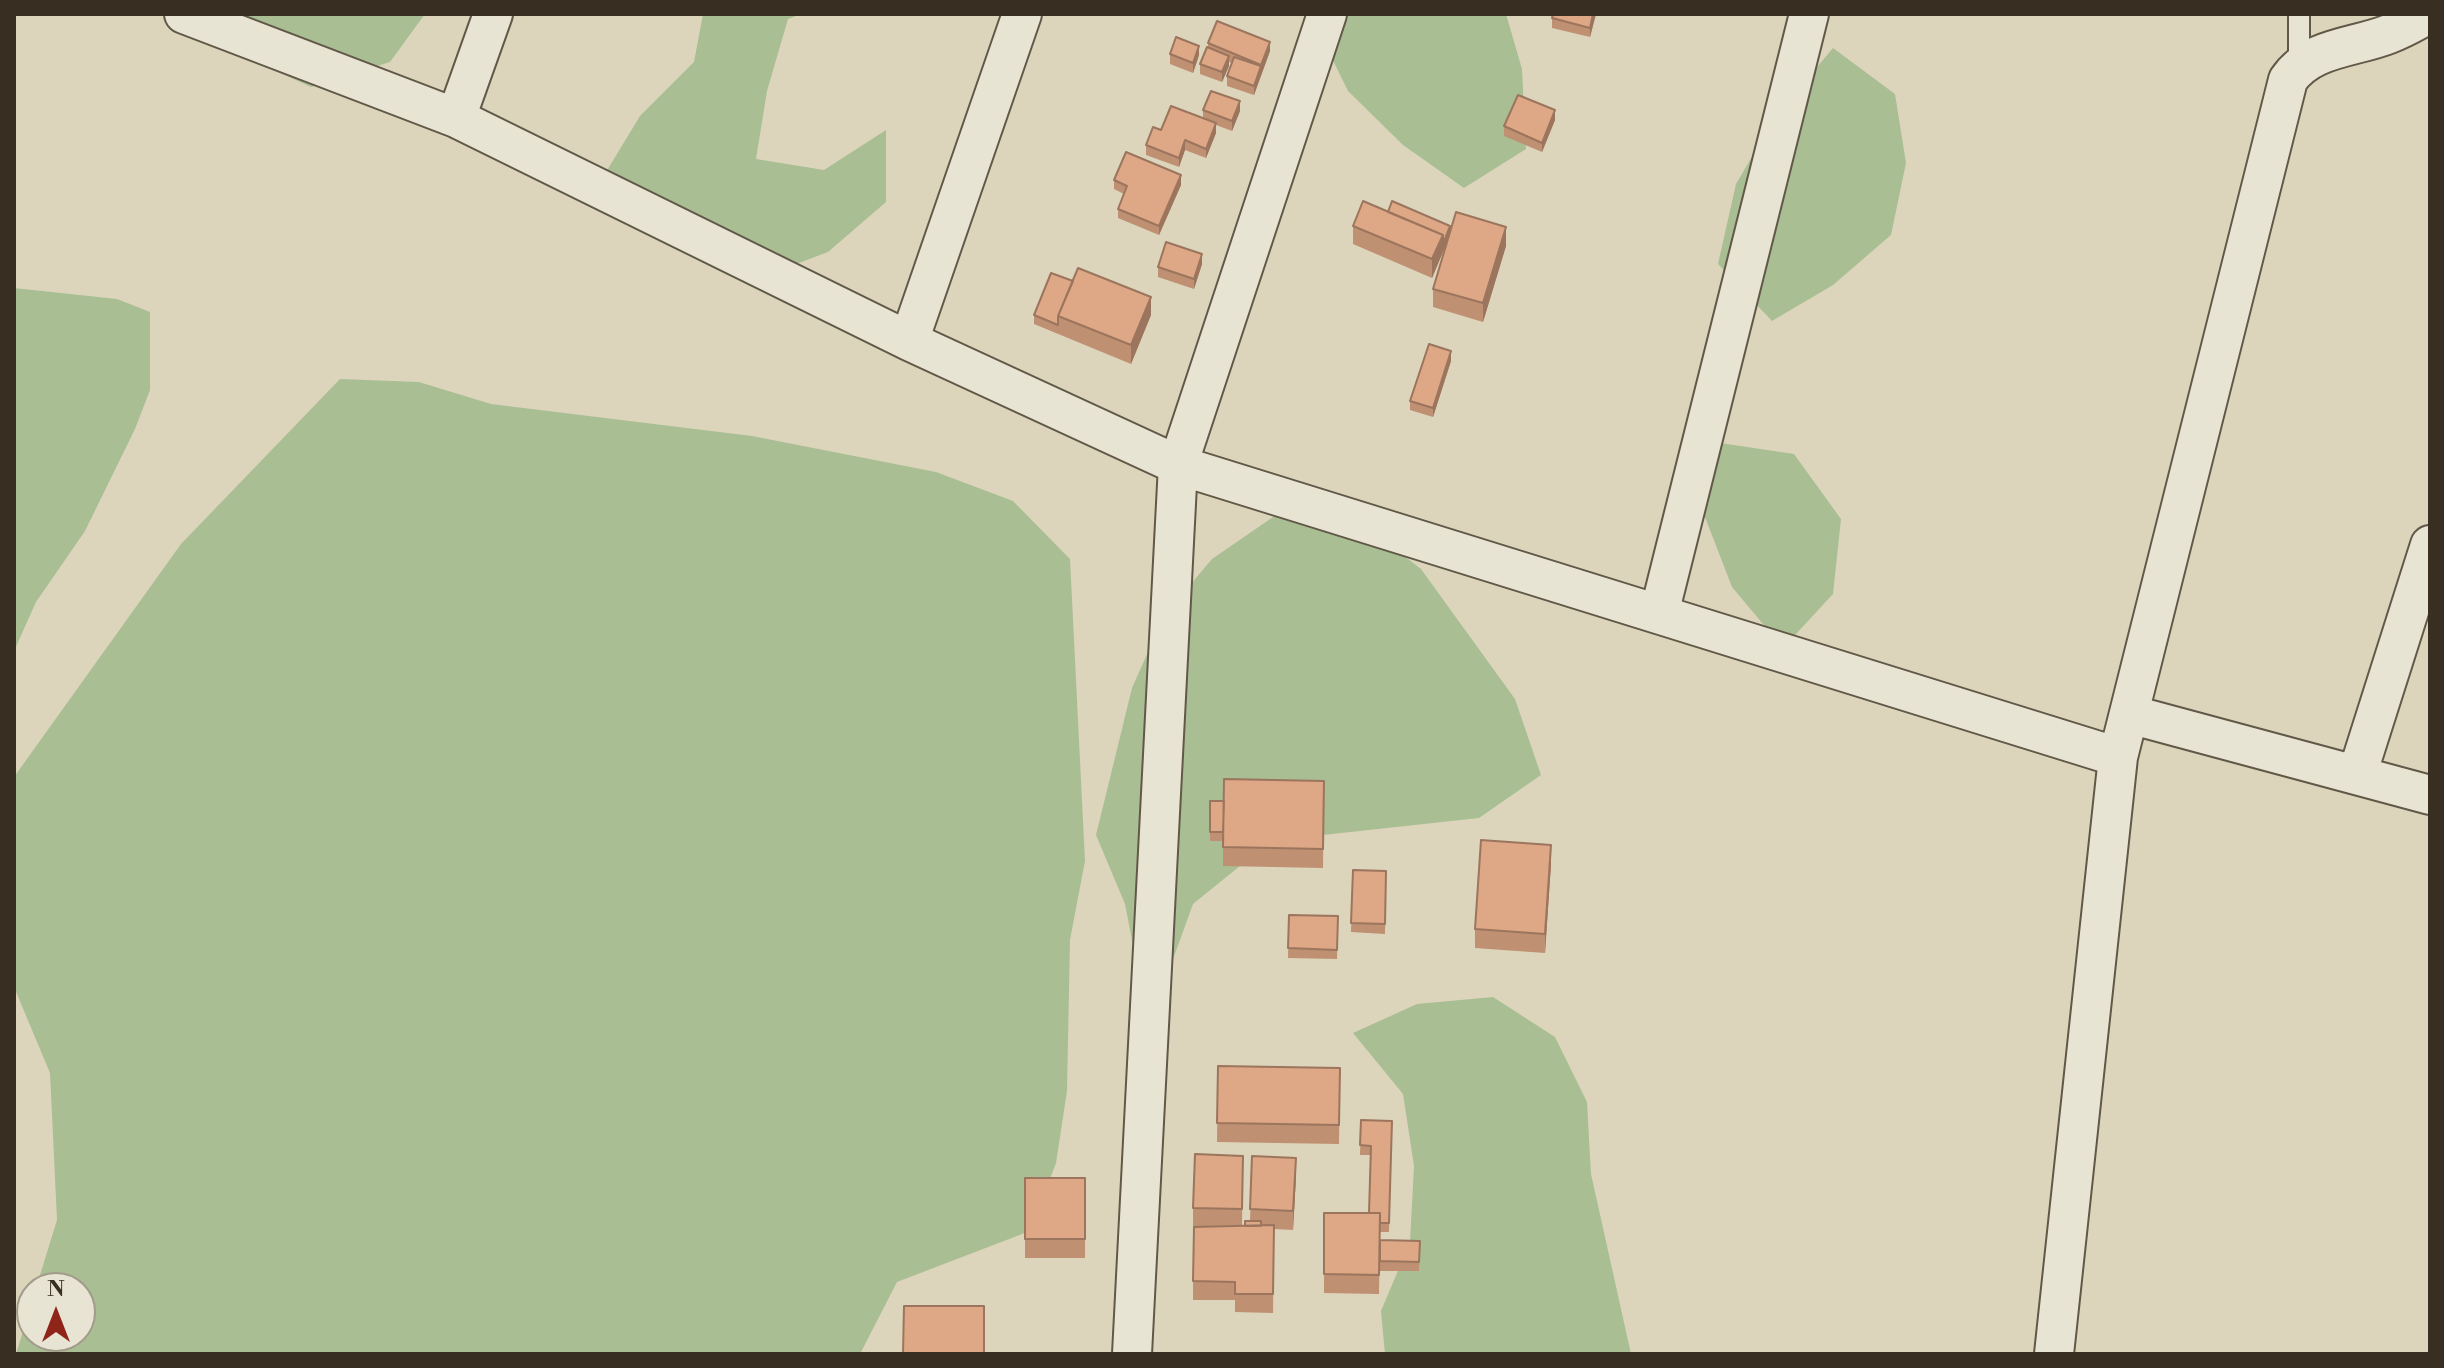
<!DOCTYPE html>
<html>
<head>
<meta charset="utf-8">
<style>
  body { margin:0 }
  #map { position:relative; width:2444px; height:1368px; overflow:hidden; background:#dcd5bb; font-family:"Libre Bodoni",serif }
  canvas { display:block }
  .frame { position:absolute; inset:0; border:16px solid #382e21; pointer-events:none }
  .north { position:absolute; left:16px; top:1272px; width:80px; height:80px; box-sizing:border-box; background:#e8e4d3; border:2px solid #a29b8c; border-radius:50%; rotate:0deg; font-size:22px; font-weight:700; line-height:32px; text-align:center; color:#382e21 }
  .north::after { content:''; display:block; margin:auto; width:28px; height:36px; background:#8f2418; clip-path:polygon(50% 0,100% 100%,50% 72%,0 100%) }
</style>
</head>
<body>
<div id="map">
<canvas width="2444" height="1368"></canvas>
<div class="frame"></div>
<div class="north">N</div>
</div>
<script>
const ctx = document.querySelector('canvas').getContext('2d');
ctx.lineJoin = 'round';
function paint(path, color) {
  ctx.fillStyle = color;
  ctx.fill(path, 'evenodd');
}
function strokePath(path, color, width, dash) {
  ctx.strokeStyle = color;
  ctx.lineWidth = width;
  ctx.lineCap = dash ? 'butt' : 'round';
  ctx.setLineDash(dash || []);
  ctx.stroke(path);
}
const green = new Path2D(`
  M182,14H425L390,62L311,87L239,54Z
  M703,14H801L788,19L767,91L756,159L824,170L886,130V202L828,252L759,278L603,177L640,116L694,62Z
  M1338,14H1506L1522,69L1526,149L1464,188L1403,145L1348,91L1316,26Z
  M1833,48L1895,94L1906,163L1891,235L1833,285L1772,321L1718,264L1736,184L1776,116Z
  M14,288L117,299L150,312V390L135,429L85,531L36,602L14,651Z
  M340,379L419,382L491,404L752,436L936,472L1013,501L1070,559L1085,861L1070,940L1067,1091L1056,1163L1030,1231L897,1282L860,1354H16L32,1302V1336H80V1288H36L57,1220L50,1073L14,987V777L181,544Z
  M1700,440L1794,454L1841,519L1833,594L1783,648L1732,587L1703,512Z
  M1276,515L1360,522L1421,569L1515,699L1541,775L1479,818L1323,835L1251,857L1193,904L1168,973L1139,976L1125,904L1096,835L1132,688L1164,616L1212,559Z
  M1493,997L1555,1037L1587,1102L1591,1174L1631,1354H1385L1381,1311L1410,1242L1414,1166L1403,1094L1353,1033L1417,1004Z`);
const lane = new Path2D(`
  M2299,65V14`);
const street = new Path2D(`
  M184,14L456,118L909,341L1178,465L2118,757
  M456,118L493,14
  M909,341L1022,14
  M1659,614L1809,14
  M2129,714L2430,795
  M2357,775L2430,545
  M1132,1354L1178,465L1327,14
  M2054,1354L2118,757L2288,80C2310,47 2354,48 2389,34C2403,29 2416,21 2429,14`);
const wall = new Path2D(`
  M1596,14L1590,37L1552,28V18Z
  M1208,43L1270,51L1254,95L1227,86V76L1232,63L1229,62V66L1222,82L1200,74V64L1208,48Z
  M1170,54L1199,55L1193,73L1170,64Z
  M1203,110L1240,111L1232,131L1216,125V133L1206,158L1185,150L1179,167L1146,155V145L1161,130L1203,118Z
  M1555,120L1542,152L1504,136V126Z
  M1114,180L1181,185L1159,235L1118,218V209L1124,194L1114,189Z
  M1388,212L1450,232L1506,246L1483,322L1433,307V289L1447,243L1432,278L1353,244V226Z
  M1202,264L1194,289L1158,277V267Z
  M1073,281L1151,315L1131,364L1034,324V315Z
  M1451,361L1433,417L1410,410V401Z
  M1324,781L1323,868L1223,866V841H1210V832L1224,801Z
  M1551,864L1545,953L1475,948V929Z
  M1353,870L1386,871L1385,934L1351,932Z
  M1289,915L1338,916L1337,959L1288,958Z
  M1218,1066L1340,1068L1339,1144L1217,1142Z
  M1361,1120L1392,1121L1389,1232H1380L1379,1294L1324,1293V1213H1369L1371,1155H1360Z
  M1243,1156L1242,1226H1245L1250,1221L1252,1156L1296,1176L1293,1230L1274,1229L1273,1313L1235,1312V1300H1193V1208Z
  M1025,1178H1085V1258H1025Z
  M1380,1240L1420,1241L1419,1271H1380Z`);
const shadedWall = new Path2D(`
  M1593,14H1596L1590,37V28Z
  M1270,42V51L1254,95V86Z
  M1199,46V55L1193,73V63Z
  M1229,56V66L1222,82V72Z
  M1240,101V111L1232,131V121Z
  M1555,110V120L1542,152V143Z
  M1216,123V133L1206,158V149Z
  M1185,140V150L1179,167V158Z
  M1181,175V185L1159,235V226Z
  M1450,226V235L1432,278V259L1443,235Z
  M1506,227V246L1483,322V303Z
  M1202,254V264L1194,289V279Z
  M1151,297V315L1131,364V345Z
  M1451,351V361L1433,417V408Z
  M1551,845V864L1545,953V934Z
  M1296,1158V1176L1293,1230V1211Z`);
const building = new Path2D(`
  M1553,14H1593L1590,28L1552,18Z
  M1217,21L1270,42L1261,65L1208,43Z
  M1176,37L1199,46L1193,63L1170,54Z
  M1207,47L1229,56L1222,72L1200,64Z
  M1234,57L1261,66L1254,86L1227,76Z
  M1211,91L1240,101L1232,121L1203,110Z
  M1518,95L1555,110L1542,143L1504,126Z
  M1171,106L1216,123L1206,149L1185,140L1179,158L1146,145L1153,127L1161,130Z
  M1126,152L1181,175L1159,226L1118,209L1127,186L1114,180Z
  M1363,201L1443,235L1432,259L1353,226Z
  M1392,201L1450,226L1443,244V235L1388,212Z
  M1456,212L1506,227L1483,303L1433,289Z
  M1166,242L1202,254L1194,279L1158,267Z
  M1078,268L1151,297L1131,345L1058,316Z
  M1051,273L1073,281L1058,316V325L1034,315Z
  M1429,344L1451,351L1433,408L1410,401Z
  M1224,779L1324,781L1323,849L1223,847Z
  M1210,801H1224L1223,832H1210Z
  M1481,840L1551,845L1545,934L1475,929Z
  M1353,870L1386,871L1385,924L1351,923Z
  M1289,915L1338,916L1337,950L1288,948Z
  M1218,1066L1340,1068L1339,1125L1217,1123Z
  M1361,1120L1392,1121L1389,1223H1380V1213H1369L1371,1146L1360,1145Z
  M1195,1154L1243,1156L1242,1209L1193,1208Z
  M1252,1156L1296,1158L1293,1211L1250,1209Z
  M1025,1178H1085V1239H1025Z
  M1324,1213H1380L1379,1275L1324,1274Z
  M1245,1221H1261V1226H1245Z
  M1274,1225L1273,1294H1235V1282L1193,1281L1194,1227Z
  M1380,1240L1420,1241L1419,1262L1380,1261Z
  M904,1306H984V1354H903Z`);
paint(green, '#aabe94');
strokePath(lane, '#615848', 24);
strokePath(street, '#615848', 42);
strokePath(lane, '#e8e4d3', 20);
strokePath(street, '#e8e4d3', 38);
paint(wall, '#bf9072');
paint(shadedWall, '#9b755d');
paint(building, '#dea785');
strokePath(building, '#9b755d', 2);
</script>
</body>
</html>
